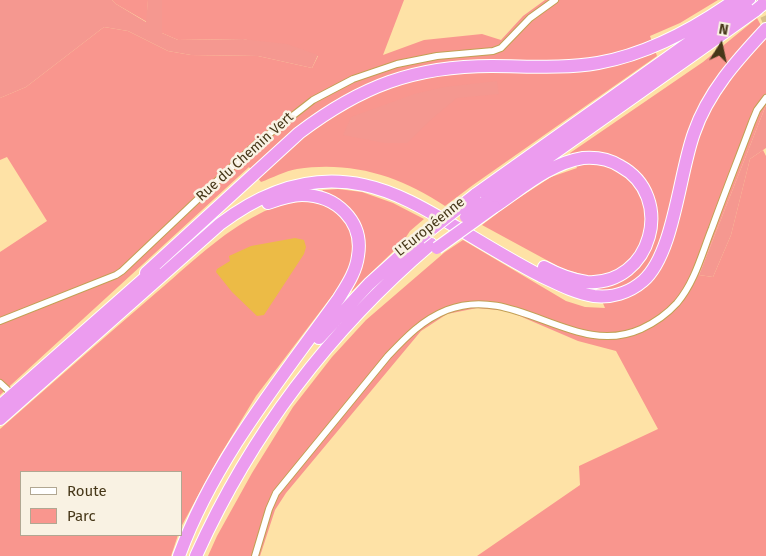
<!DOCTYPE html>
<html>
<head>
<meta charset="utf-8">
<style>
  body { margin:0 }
  #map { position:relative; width:766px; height:556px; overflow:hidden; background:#fee2a6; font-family:"Fira Sans",sans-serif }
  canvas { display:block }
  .legend { position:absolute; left:20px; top:471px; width:162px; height:65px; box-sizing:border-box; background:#f9f2e3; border:1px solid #b1a792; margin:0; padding:6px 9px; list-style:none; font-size:15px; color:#463718 }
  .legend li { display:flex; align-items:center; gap:10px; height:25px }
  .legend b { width:25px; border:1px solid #b1a792 }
  .north { position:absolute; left:696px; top:20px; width:50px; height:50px; -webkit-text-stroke:4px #f9f2e3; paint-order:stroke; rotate:10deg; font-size:14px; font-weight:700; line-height:20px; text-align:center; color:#463718 }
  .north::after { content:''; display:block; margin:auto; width:18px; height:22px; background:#463718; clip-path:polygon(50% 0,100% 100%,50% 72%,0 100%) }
</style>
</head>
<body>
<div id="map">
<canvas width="766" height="556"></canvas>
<ul class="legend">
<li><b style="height:6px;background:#fff"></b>Route</li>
<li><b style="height:14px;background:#f9968e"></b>Parc</li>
</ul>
<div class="north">N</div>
</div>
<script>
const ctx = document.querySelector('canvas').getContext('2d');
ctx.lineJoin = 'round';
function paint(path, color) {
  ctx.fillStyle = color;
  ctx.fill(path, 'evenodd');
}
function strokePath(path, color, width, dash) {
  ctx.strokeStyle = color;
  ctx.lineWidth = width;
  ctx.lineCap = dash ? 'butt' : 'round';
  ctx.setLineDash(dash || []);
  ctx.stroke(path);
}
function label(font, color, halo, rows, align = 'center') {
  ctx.font = font + ' "Fira Sans",sans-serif';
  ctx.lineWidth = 5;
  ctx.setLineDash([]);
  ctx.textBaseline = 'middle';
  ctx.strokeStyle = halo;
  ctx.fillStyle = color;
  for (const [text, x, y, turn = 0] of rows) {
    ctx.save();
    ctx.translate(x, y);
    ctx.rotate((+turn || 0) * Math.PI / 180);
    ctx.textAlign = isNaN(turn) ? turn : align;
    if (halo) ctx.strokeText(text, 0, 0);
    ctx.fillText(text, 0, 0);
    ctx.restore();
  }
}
const green = new Path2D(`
  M112,0H148L147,22L116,4Z
  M162,0H404L383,55L424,40L482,34L501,40L523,16L545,0H718L680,23L650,36L657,56L473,185L445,206C400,176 352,161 297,169C285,171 272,178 261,182L249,167L0,395V252L47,221L7,157L0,160V98L26,87L104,27L128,31L168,51L191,55L258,56L312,68L318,56L243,39L178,40L162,33Z
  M757,18L766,35V105L699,275L713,277L731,235L750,159L763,150L766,156V556H477L580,485L579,466L658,429L616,351L578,341L508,311L477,308L447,314L421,331L286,493L275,510L260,556H208L217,536L252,473L293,407L332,357L366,320L445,252L463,240L566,301L585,307L605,308L597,289L581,274L563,269L482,225L508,205L551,177L577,168L570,153L703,62Z
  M338,189L362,192L393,203L424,219L410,231L402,243L352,291L341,284L256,396L219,457L181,527V472H21V535H178L171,556H0V429C52,383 104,338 157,292C189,265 221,233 259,214C275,206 295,200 313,202L323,190Z`);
const forest = new Path2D(`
  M0,0H112L116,4L146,22L148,0H162V33L178,40L243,39L287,44L318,55L312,68L258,56L191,55L168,51L128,31L104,27L26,87L0,98Z
  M497,81L499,94L457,98L433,118L407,143H384L343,135L351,117L414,94L444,87Z
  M766,105V148L750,159L731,235L713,277L699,275Z`);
const water = new Path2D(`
  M295,238L304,240L306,247L304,254L264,315L257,316L232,292L216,272L217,269L230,261L229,256L251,246Z`);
const streetTunnel = new Path2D(`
  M756,0L766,23`);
const street = new Path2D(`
  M0,321L116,275L122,271L255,145L313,100L353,79L397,64L437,56L493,51L501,48L530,18L555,0
  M0,383L13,395
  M255,556L269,509L276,493L388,356C406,337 422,320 447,310C516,283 574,359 641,329C654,323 667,314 677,303C695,282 702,253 712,228C725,192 739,157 752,122L757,110L766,98`);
const highway = new Path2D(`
  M475,195L749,0
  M485,202L756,10
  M494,207C521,189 550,163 583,158C596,157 609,159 620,166C676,196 652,286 587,282C571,280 557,274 544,267
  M146,273L299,133C361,86 414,66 492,66C528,66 563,69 598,63C648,54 694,29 735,0
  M319,338L369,284L420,238
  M0,406L154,270
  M0,419L220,224C262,192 310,173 364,185C397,192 427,210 456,227C484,244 512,261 541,276C558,284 575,293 594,296C611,298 629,293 643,281C674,254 679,174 694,133C708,92 737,60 766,29
  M179,556C214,460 280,380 339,298C347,285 356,272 358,256C364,221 336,195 302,195C290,195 279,199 268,203
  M196,556C250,436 330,330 431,244`);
const highwayBridge = new Path2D(`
  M756,10L762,5
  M466,217L485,202
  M420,238L475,195
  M437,248L494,207`);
const streetNames = [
  ["Rue du Chemin Vert",245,157,-42],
  ["L'Européenne",430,227,-39]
];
paint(green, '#f9968e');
paint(forest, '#f59890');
paint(water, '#ecbb46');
strokePath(streetTunnel, '#d9c08a', 6, [6, 3]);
strokePath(street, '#c2a054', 8);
strokePath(highway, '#fff', 14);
strokePath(street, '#fff', 6);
strokePath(highway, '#ec9cef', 12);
strokePath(highwayBridge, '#fff', 14, []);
strokePath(highwayBridge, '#ec9cef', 12);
label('14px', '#463718', '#f9f2e3', streetNames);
</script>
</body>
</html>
